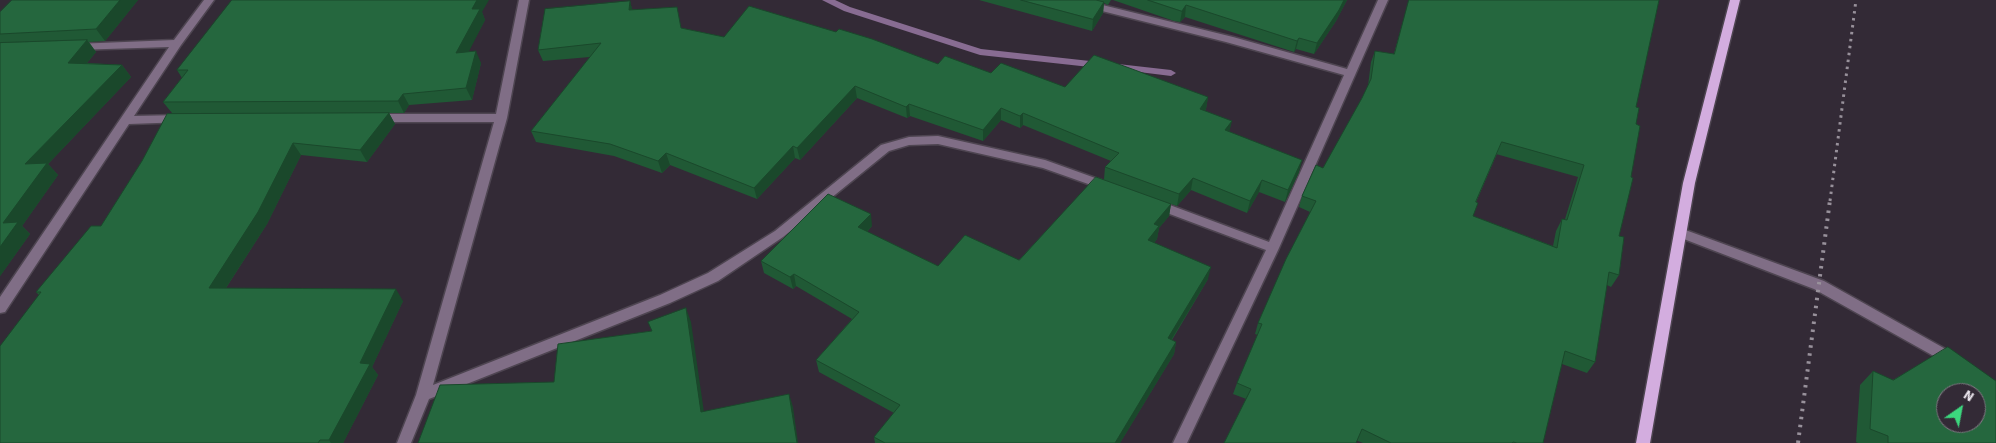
<!DOCTYPE html>
<html>
<head>
<meta charset="utf-8">
<style>
  body { margin:0 }
  #map { position:relative; width:1996px; height:443px; overflow:hidden; background:#332a36; font-family:"Source Sans 3",sans-serif }
  canvas { display:block }
  .north { position:absolute; left:1936px; top:383px; width:50px; height:50px; box-sizing:border-box; background:#332a36; border:1px solid #7f7882; border-radius:50%; rotate:33deg; font-size:14px; font-weight:700; line-height:20px; text-align:center; color:#f2ecf4 }
  .north::after { content:''; display:block; margin:auto; width:18px; height:22px; background:#3cd77e; clip-path:polygon(50% 0,100% 100%,50% 72%,0 100%) }
</style>
</head>
<body>
<div id="map">
<canvas width="1996" height="443"></canvas>
<div class="north">N</div>
</div>
<script>
const ctx = document.querySelector('canvas').getContext('2d');
ctx.lineJoin = 'round';
function paint(path, color) {
  ctx.fillStyle = color;
  ctx.fill(path, 'evenodd');
}
function strokePath(path, color, width, dash) {
  ctx.strokeStyle = color;
  ctx.lineWidth = width;
  ctx.lineCap = dash ? 'butt' : 'round';
  ctx.setLineDash(dash || []);
  ctx.stroke(path);
}
const stream = new Path2D(`
  M822,0H835L850,7L981,49L1099,62L1104,65L1099,68L980,55L844,11Z
  M1118,64L1171,70L1176,73L1171,76L1115,69L1113,67Z`);
const minor = new Path2D(`
  M204,0H214L181,45L134,116L181,115L185,116L187,119L185,122L129,124L5,312L0,313V297L169,47L75,50L70,47L75,44L174,40Z
  M519,0H529L507,118L433,385L660,295L708,273L775,231L881,145L909,137L938,136L1045,160L1112,184L1114,187L1108,191L1043,168L938,144L909,145L889,151L783,237L718,281L670,303L429,399L411,443H397L416,395L494,122H376L370,118L376,114H496Z
  M1065,0H1082L1233,37L1347,69L1378,0H1388L1279,248L1187,443H1173L1266,250L1151,207L1149,204L1151,201H1159L1269,242L1344,75L1226,42L1066,2Z
  M1680,228L1824,281L1958,356L1960,360L1958,364L1953,366L1948,364L1814,289L1676,236L1674,233L1676,230Z`);
const major = new Path2D(`
  M1730,0H1740L1695,183L1650,443H1636L1683,183Z`);
const railFar1 = new Path2D(`
  M1830,201L1856,0`);
const rail = new Path2D(`
  M1798,443L1830,200`);
const wall = new Path2D(`
  M138,0L105,41L89,42L96,52L87,63L122,65L131,77L48,164L58,175L22,226L30,234L0,276V12Z
  M979,0H1111L1108,5L1104,3L1103,13L1092,31Z
  M1113,0H1347L1336,21L1314,54L1296,49L1294,52L1185,17L1180,22L1174,21Z
  M1409,0H1659L1636,107V124L1619,236V275L1611,287L1607,285L1595,362L1587,373L1562,364L1543,443H1363L1233,394L1237,383L1258,335L1255,334L1258,323L1310,212L1299,207L1302,196L1323,168L1362,98L1368,86L1371,62L1375,51L1394,54ZM1496,154L1578,177L1565,219H1562L1556,231L1553,246L1473,216L1476,202Z
  M630,1L632,10L682,28L724,37L938,64L991,73L1065,87L1208,97L1206,109L1205,111L1229,132L1299,172L1285,202L1259,192L1247,213L1191,190L1177,206L1171,204L1169,216L1159,228L1157,239L1154,243L1208,279L1172,340L1176,342L1174,354L1120,443H875L874,437L894,413L819,372L816,360L852,319L796,286L793,289L764,273L761,261L872,226L867,232L938,266L1019,260L1104,179L1105,167L1111,161L1023,125L1020,128L1001,120L983,141L910,116L907,118L857,98L800,160L795,158L757,199L670,165L662,173L614,156L536,142L531,131L590,57L543,61L538,50Z
  M482,12L485,20L468,52L481,63L472,100L409,105L404,113H389L395,124L367,162L301,155L267,224L226,288L403,301L372,367L378,375L343,443H0L39,295L36,292L101,226L172,113L163,102L182,78L177,70Z
  M1873,371L1893,380L1996,443H1858L1856,442L1860,385Z`);
const shadedWall = new Path2D(`
  M120,0H138L105,41L96,29Z
  M477,0H489L482,12L485,20L462,65L456,53L472,9Z
  M1344,0H1347L1336,21L1314,54L1317,43Z
  M630,1L633,12L629,10Z
  M1104,2L1103,13L1092,31L1093,19Z
  M1186,5L1185,17L1180,22L1182,11Z
  M1299,38L1296,49L1294,52L1297,41Z
  M87,40L96,52L77,75L68,63Z
  M476,51L481,63L472,100L466,88Z
  M122,65L131,77L48,164L58,175L22,226L30,234L0,276V247L3,223L25,164Z
  M855,86L857,98L800,160L797,148Z
  M403,94L409,105L404,113L398,101Z
  M1208,97L1206,109L1198,121L1200,109Z
  M909,104L910,116L907,118L906,107Z
  M1001,108V120L983,141V130Z
  M389,113L395,124L367,162L360,150Z
  M1023,113V125L1020,128V116Z
  M1232,121L1229,133L1225,130Z
  M293,143L301,155L267,224L218,300L209,288Z
  M793,146L795,158L757,199L754,188Z
  M666,153L670,165L662,173L658,161Z
  M1302,160L1299,172L1285,202L1288,190Z
  M1193,178L1191,190L1177,206L1179,194Z
  M1262,180L1259,192L1247,213L1250,201Z
  M1171,204L1169,216L1159,228L1157,239L1146,253L1148,240L1154,224Z
  M871,214L872,226L859,240L858,227Z
  M1211,267L1208,279L1165,350L1168,338Z
  M794,274L796,286L793,289L790,277Z
  M396,289L403,301L372,367L378,375L343,443H331L329,440L360,363Z
  M686,308L691,322L706,426L701,412Z
  M1176,342L1174,354L1120,443H1115Z
  M789,394L793,407L798,443H797Z`);
const building = new Path2D(`
  M12,0H120L96,29L0,34V12Z
  M232,0H477L472,9H480L456,53L476,51L466,88L403,94L398,101L163,102L188,70H177Z
  M1021,0H1096L1104,2L1093,19Z
  M1148,0H1344L1339,10L1317,43L1299,38L1297,41L1186,5L1182,11Z
  M1409,0H1659L1636,107L1639,108L1636,124L1640,126L1631,177L1633,178L1619,236L1624,237L1619,275L1609,272L1595,362L1565,351L1543,443H1517L1513,442L1512,443H1391L1362,429L1356,443H1224L1251,389L1237,383L1262,324L1258,323L1286,259L1316,201L1302,196L1316,165L1323,168L1362,98L1371,79L1375,51L1394,54ZM1502,142L1584,165L1567,220L1562,219L1557,248L1473,216L1478,203L1476,202Z
  M630,1L629,10L677,7L681,28L724,37L749,6L836,32L839,29L872,39L938,64L945,56L991,73L1001,63L1065,87L1094,55L1208,97L1200,109L1232,121L1225,130L1302,160L1288,190L1262,180L1250,201L1193,178L1179,194L1105,167L1119,153L1023,113L1020,116L1001,108L983,130L909,104L906,107L855,86L797,148L793,146L754,188L666,153L658,161L610,144L531,131L601,43L538,50L545,9Z
  M87,40L68,63L122,65L25,164L47,163L3,223L18,222L0,247V43Z
  M389,113L360,150L293,143L258,212L209,288L396,289L360,363L370,364L329,440H320L318,443H0V346L41,292H36L91,226H101L142,161L167,114Z
  M1096,177L1171,204L1154,224L1159,226L1148,240L1211,267L1168,338L1176,342L1115,443H885L874,437L900,405L816,360L859,312L794,274L790,277L761,261L828,194L871,214L858,227L938,266L965,235L1019,260Z
  M686,308L701,412L789,394L797,443H418L440,385L554,382L558,344L652,331L648,322Z
  M1948,347L1996,381V443H1888V436L1870,429L1873,371L1893,380ZM1946,393H1976V423H1946Z`);
paint(stream, '#886c92');
strokePath(minor, '#4e4551', 3);
strokePath(major, '#4e4551', 3);
paint(minor, '#806e86');
paint(major, '#d3addf');
strokePath(railFar1, '#98919b', 3, [2.5, 4.5]);
strokePath(rail, '#98919b', 4, [2.5, 5.5]);
paint(wall, '#205935');
paint(shadedWall, '#1a482b');
paint(building, '#25673e');
strokePath(building, '#1a482b', 1);
</script>
</body>
</html>
